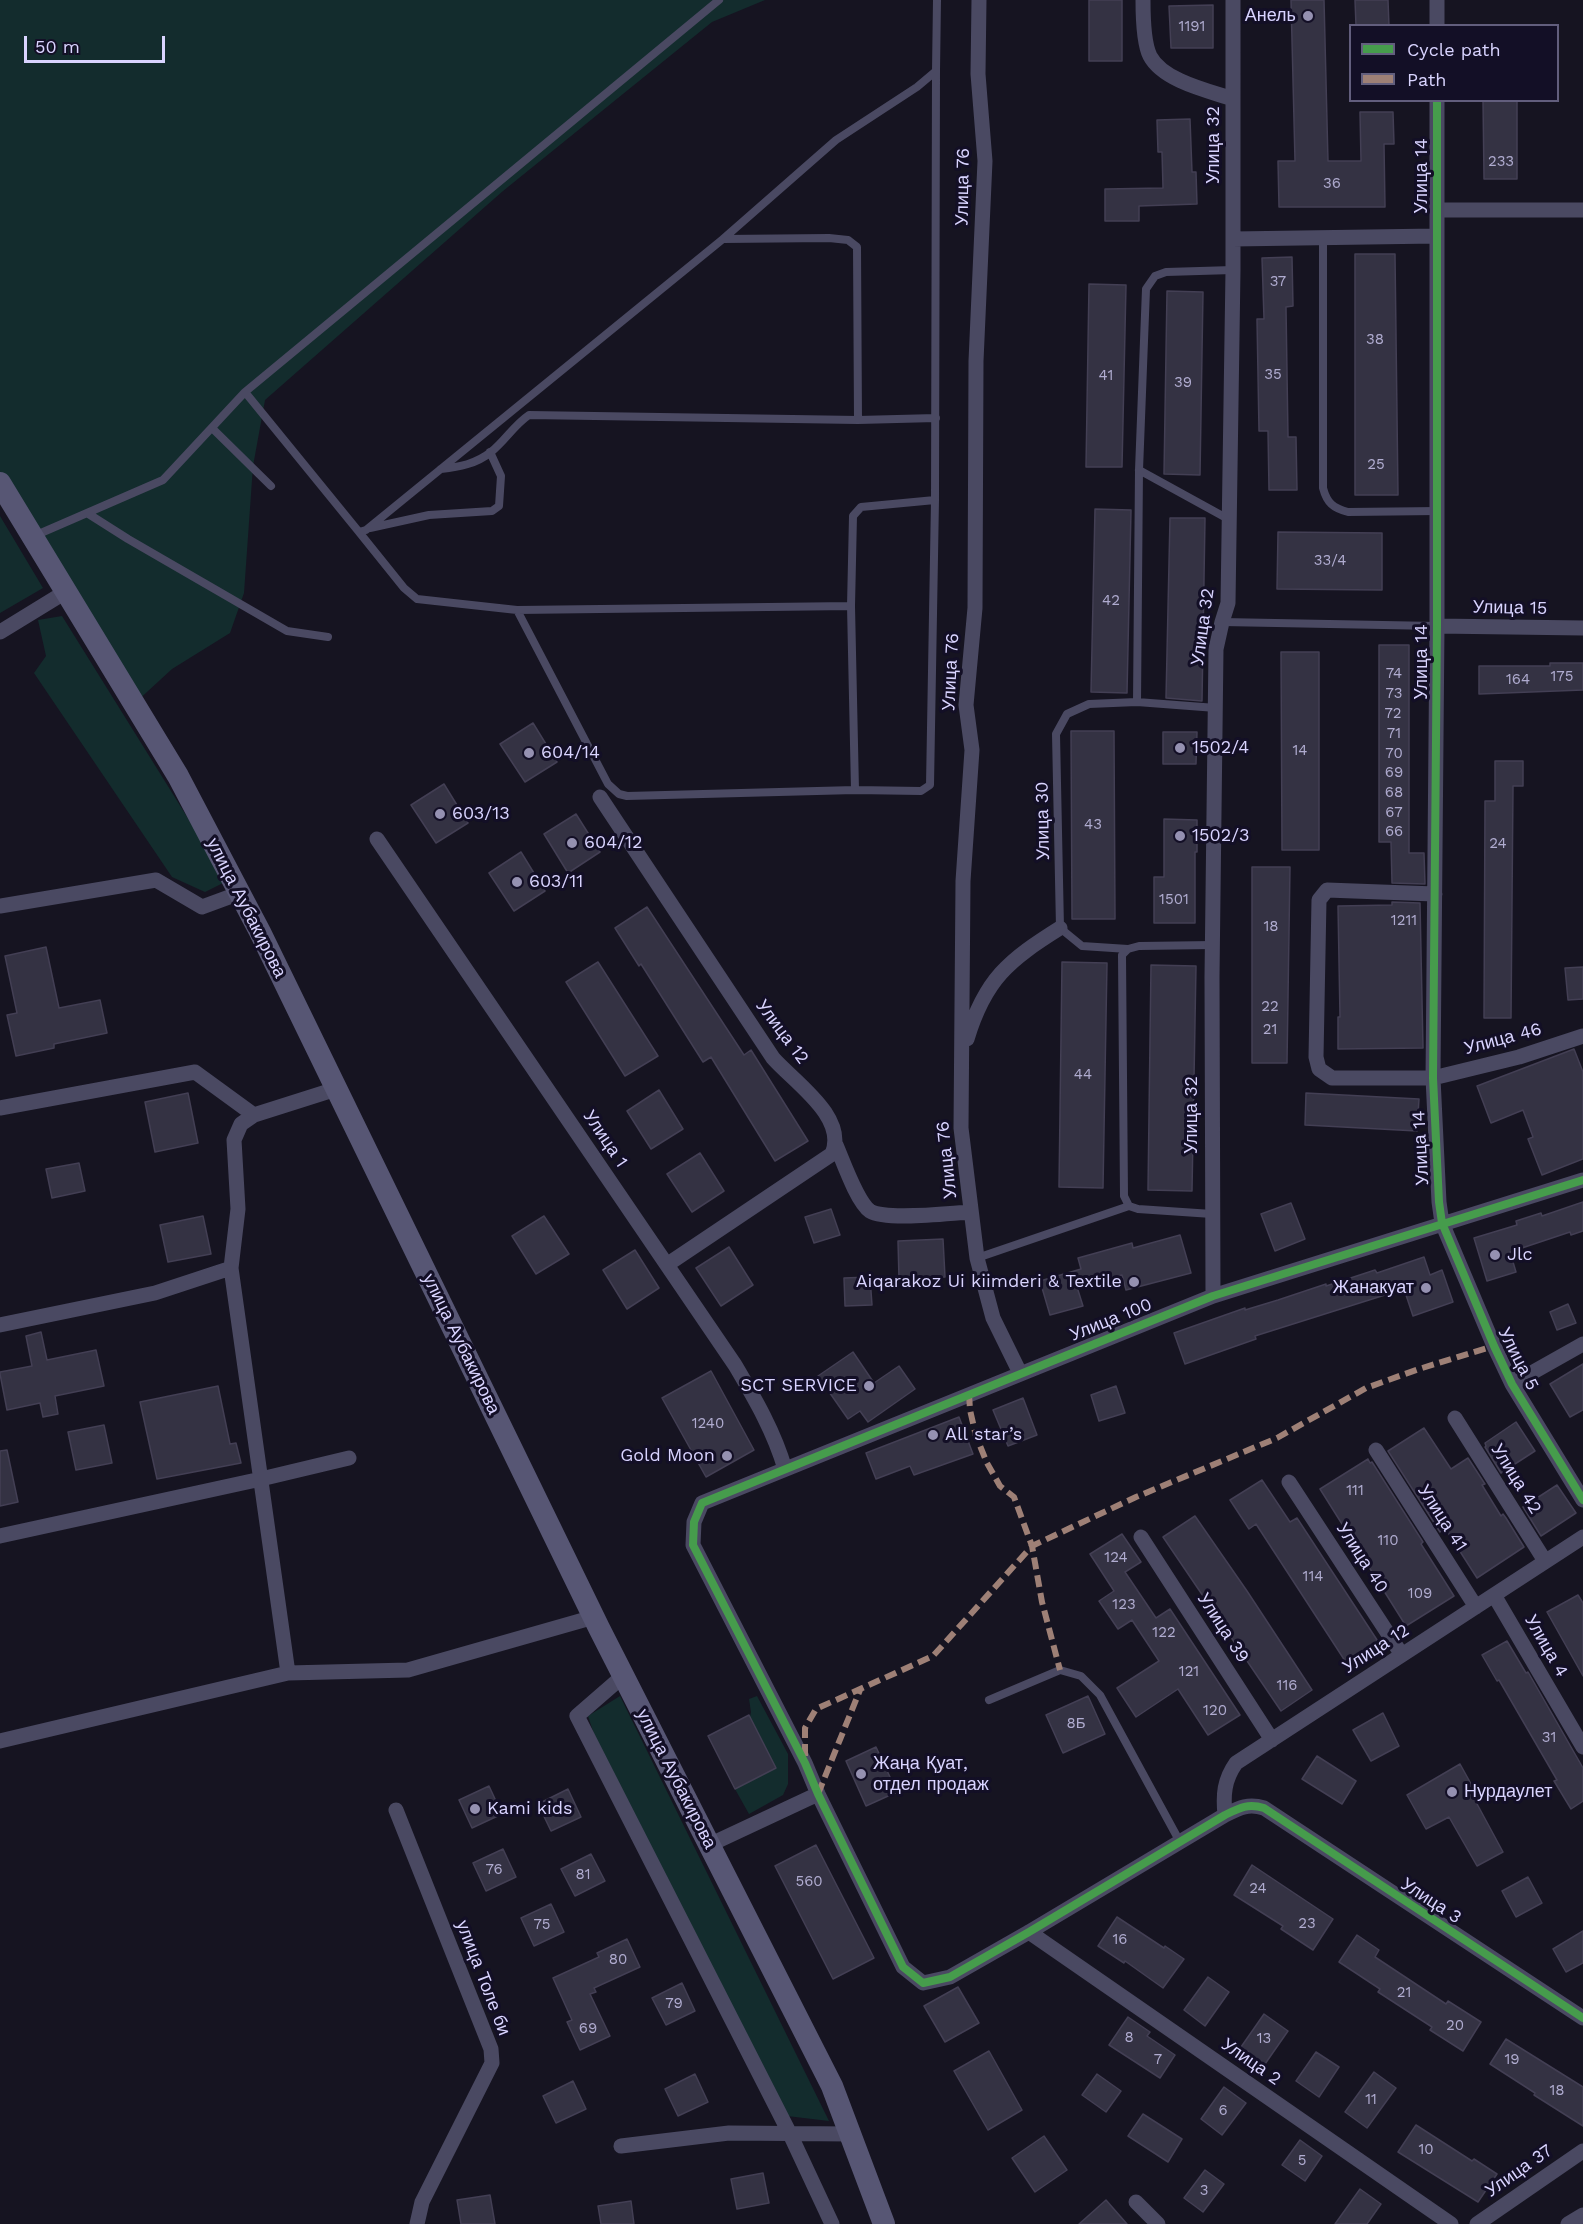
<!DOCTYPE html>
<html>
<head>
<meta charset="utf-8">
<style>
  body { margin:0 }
  #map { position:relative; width:1583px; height:2224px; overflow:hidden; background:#161421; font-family:"Work Sans",sans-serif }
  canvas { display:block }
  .legend { position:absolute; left:1349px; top:24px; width:210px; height:78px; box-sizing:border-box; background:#130f26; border:2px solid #625e7d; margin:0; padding:8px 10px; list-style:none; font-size:18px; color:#d9d4ff }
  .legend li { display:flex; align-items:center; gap:12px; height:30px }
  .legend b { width:30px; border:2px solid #625e7d }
  .scale { position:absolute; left:24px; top:36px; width:141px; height:27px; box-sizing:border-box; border:3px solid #d9d4ff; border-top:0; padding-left:8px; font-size:18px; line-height:21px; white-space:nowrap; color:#d9d4ff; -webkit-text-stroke:4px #130f26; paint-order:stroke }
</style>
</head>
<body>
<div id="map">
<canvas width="1583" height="2224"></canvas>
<ul class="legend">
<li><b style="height:8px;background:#469c4c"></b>Cycle path</li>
<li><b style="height:8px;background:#9e8076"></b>Path</li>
</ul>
<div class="scale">50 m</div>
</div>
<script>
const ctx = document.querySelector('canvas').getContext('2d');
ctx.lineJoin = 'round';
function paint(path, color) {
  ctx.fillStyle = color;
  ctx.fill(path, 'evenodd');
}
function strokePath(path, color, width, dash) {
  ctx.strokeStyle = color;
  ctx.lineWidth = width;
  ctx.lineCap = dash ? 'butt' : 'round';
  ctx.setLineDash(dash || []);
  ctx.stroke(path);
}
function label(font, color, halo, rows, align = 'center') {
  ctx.font = font + ' "Work Sans",sans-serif';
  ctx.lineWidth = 6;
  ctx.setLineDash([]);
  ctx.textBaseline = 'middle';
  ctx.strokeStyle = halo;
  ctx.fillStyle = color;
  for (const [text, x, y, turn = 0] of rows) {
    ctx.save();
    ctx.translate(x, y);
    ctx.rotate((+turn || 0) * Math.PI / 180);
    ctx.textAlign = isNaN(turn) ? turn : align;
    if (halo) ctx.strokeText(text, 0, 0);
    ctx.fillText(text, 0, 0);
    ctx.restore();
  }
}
const green = new Path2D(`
  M0,0H765L712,22L503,191L265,400L253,466L244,593L230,633L172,669L135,703L0,483Z
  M0,516L43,588L0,613Z
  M62,616L227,881L205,892L172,877L34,673L46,656L38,620Z
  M620,1696L829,2121L787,2116L594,1734L588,1716Z
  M757,1696L788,1754V1784L783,1795L749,1814L735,1789L751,1712L749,1699Z`);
const building = new Path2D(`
  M1089,0H1122V61H1089Z
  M1291,0H1324L1328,161H1361L1360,112H1393L1394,144H1384L1385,207H1279L1278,161H1295Z
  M1355,0H1388L1389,26H1356Z
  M1213,5V48H1171L1169,6Z
  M1483,100H1517V179H1484Z
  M1190,119L1192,172H1196L1197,204L1139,206V221H1105V189L1163,188L1162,152H1158L1157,120Z
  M1355,254H1395L1398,495H1355Z
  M1292,257L1293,306L1286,307L1288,437H1296L1297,490H1269L1268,431H1259L1257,319H1264L1262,258Z
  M1089,284L1126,285L1122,467H1086Z
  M1167,291L1203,292L1200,475L1164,474Z
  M1095,509L1131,510L1127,693L1091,692Z
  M1170,518H1205L1202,701L1166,698Z
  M1278,532L1382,533V590L1277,589Z
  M1379,645H1409V853H1424L1425,884L1392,883L1391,842H1379Z
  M1281,652H1319V850H1282Z
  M1550,663H1583V690L1479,694V666H1550Z
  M533,723L557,762L525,782L500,744Z
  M1071,731H1114L1115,919H1072Z
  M1163,732H1197L1196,764H1163Z
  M1495,761H1523V786H1513L1511,1018H1484L1485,801H1495Z
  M444,784L468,823L436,843L411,805Z
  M576,814L600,852L568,873L544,834Z
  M1164,819L1197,820V852H1195V923H1154V877H1164Z
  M521,852L545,891L514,911L489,873Z
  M1252,867H1290L1287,1063H1252Z
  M1392,902L1420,903L1423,1048L1338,1049V1017H1340L1338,906L1392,905Z
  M647,907L744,1055L751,1050L808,1141L775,1161L711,1057L703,1062L641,964L639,966L615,928Z
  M46,947L59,1008L100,1000L107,1033L54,1044V1048L16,1056L7,1015L17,1013L5,956Z
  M598,962L658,1056L625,1076L566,982Z
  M1062,962L1107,963L1103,1188L1059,1187Z
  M1151,965L1196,966L1192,1191L1148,1190Z
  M1583,967V999L1568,1000L1565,968Z
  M1574,1049L1583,1072V1159L1542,1175L1528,1139L1533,1137L1523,1110L1491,1123L1477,1086Z
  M659,1090L683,1129L651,1149L627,1111Z
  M188,1093L198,1143L155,1152L145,1102Z
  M1306,1093L1419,1099L1417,1131L1305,1125Z
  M700,1153L724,1191L692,1212L667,1174Z
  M79,1163L85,1191L52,1198L46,1169Z
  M1583,1202V1231L1571,1235L1570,1232L1510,1252L1516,1272L1487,1281L1474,1238L1517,1225L1516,1221L1541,1213L1542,1216Z
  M1291,1203L1305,1239L1275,1251L1261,1214Z
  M831,1209L840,1235L814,1243L805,1217Z
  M203,1216L211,1254L168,1262L160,1225Z
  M544,1216L569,1254L536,1274L512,1236Z
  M1180,1235L1191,1273L1126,1290L1122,1275L1077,1287L1083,1306L1050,1315L1040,1281L1081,1269L1078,1258L1132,1243L1133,1248Z
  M943,1239L945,1277L899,1279L898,1241Z
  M729,1247L753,1285L721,1306L696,1268Z
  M635,1250L659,1288L627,1309L603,1270Z
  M1424,1257L1430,1275L1442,1270L1453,1302L1413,1316L1404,1289L1255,1336L1256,1339L1185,1364L1174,1333L1245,1308V1310L1278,1300L1326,1284V1286L1375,1270L1377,1273Z
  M870,1277L872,1305L845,1306L844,1278Z
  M1568,1304L1576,1323L1557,1330L1550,1312Z
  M41,1332L47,1360L96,1350L104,1386L55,1396L58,1414L43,1417L40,1403L7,1410L0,1374V1372L32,1366L26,1336Z
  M853,1352L874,1383L899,1366L915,1389L868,1422L860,1411L848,1419L818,1376Z
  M1583,1364V1410L1570,1417L1550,1384Z
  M711,1371L754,1450L706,1477L662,1398Z
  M218,1386L230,1444L236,1443L241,1463L157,1479L140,1402Z
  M1116,1386L1125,1413L1099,1421L1091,1395Z
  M1023,1398L1037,1435L1008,1446L993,1410Z
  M959,1417L973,1454L914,1475L910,1466L876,1479L866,1453Z
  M1516,1422L1535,1451L1501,1473L1485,1447L1486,1446L1485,1443Z
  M104,1425L112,1463L76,1470L68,1432Z
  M1424,1428L1451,1469L1468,1458L1485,1484L1482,1485L1501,1516L1503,1514L1506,1518L1524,1547L1477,1578L1445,1528L1440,1532L1388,1451Z
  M7,1450L18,1502L0,1506V1451Z
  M1368,1459L1370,1463L1372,1462L1423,1542L1421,1544L1454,1596L1406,1626L1320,1489Z
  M1262,1480L1290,1522L1297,1518L1381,1646L1349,1667L1256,1524L1249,1529L1230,1500Z
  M1557,1485L1576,1513L1541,1536L1523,1507Z
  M1195,1516L1247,1591L1312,1690L1281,1711L1163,1537Z
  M1122,1534L1141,1562L1125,1572L1156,1618L1170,1609L1240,1715L1208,1735L1178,1689L1136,1717L1117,1688L1159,1661L1132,1620L1118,1629L1099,1601L1114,1591L1090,1554Z
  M1578,1595L1583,1603V1676L1547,1612Z
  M1507,1641L1526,1673L1528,1672L1583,1768V1801L1571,1809L1554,1781L1557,1780L1499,1680L1497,1681L1482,1655Z
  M1088,1696L1105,1734L1063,1753L1046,1715Z
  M1383,1713L1399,1746L1371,1761L1353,1730Z
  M749,1715L776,1768L735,1789L708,1736Z
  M876,1747L897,1792L866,1806L846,1761Z
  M1317,1756L1356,1781L1342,1804L1302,1779Z
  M1460,1764L1480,1800L1476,1802L1503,1852L1477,1866L1449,1817L1426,1829L1407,1795Z
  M489,1786L502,1814L472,1828L459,1800Z
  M568,1789L581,1817L551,1831L538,1804Z
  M816,1845L874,1958L833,1979L775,1866Z
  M503,1849L516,1877L486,1891L473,1863Z
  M591,1854L605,1881L575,1896L561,1869Z
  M1252,1865L1333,1919L1313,1950L1281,1929L1283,1926L1234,1895Z
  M1528,1877L1542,1903L1516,1917L1502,1891Z
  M551,1904L564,1932L534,1946L521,1918Z
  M1117,1917L1164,1948L1165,1946L1184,1959L1163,1988L1125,1961L1124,1963L1098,1946Z
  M1583,1931V1963L1566,1972L1553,1949Z
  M1357,1935L1379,1950L1375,1957L1446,2004L1448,2001L1481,2022L1463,2051L1430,2030L1432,2027L1378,1992L1380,1989L1339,1962Z
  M627,1939L640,1967L594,1988L596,1992L590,1994L610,2036L580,2050L567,2022L572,2020L553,1978L599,1957L597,1953Z
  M1208,1977L1229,1992L1205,2026L1184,2010Z
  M682,1983L695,2011L666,2025L652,1998Z
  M958,1987L979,2023L945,2042L924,2006Z
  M1264,2014L1288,2031L1265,2064L1241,2047Z
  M1128,2017L1150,2032L1147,2036L1175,2055L1160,2078L1109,2045Z
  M1506,2039L1583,2087V2126L1534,2095L1535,2093L1490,2064Z
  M989,2051L1022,2110L988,2130L954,2071Z
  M1316,2052L1339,2067L1319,2097L1296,2081Z
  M1374,2072L1396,2088L1367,2128L1345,2112Z
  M695,2074L708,2102L678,2116L665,2089Z
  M1097,2074L1121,2091L1106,2112L1082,2095Z
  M573,2081L586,2109L556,2123L543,2096Z
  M1224,2087L1246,2103L1222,2135L1201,2119Z
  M1143,2114L1182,2139L1168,2162L1128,2136Z
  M1416,2125L1472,2161L1474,2159L1497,2174L1478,2202L1398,2152Z
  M1044,2136L1067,2170L1035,2192L1012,2158Z
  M1300,2140L1322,2156L1305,2181L1282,2165Z
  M1205,2170L1224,2184L1203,2212L1184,2198Z
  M763,2173L769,2203L737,2209L731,2179Z
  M1360,2189L1381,2204L1367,2224H1335Z
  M490,2195L495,2224H461L457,2200Z
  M1106,2200L1127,2224H1079Z
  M631,2201L634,2224H601L598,2206Z`);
const service = new Path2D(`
  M1323,237V488C1327,503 1333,508 1348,512L1438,511
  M723,239L836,140L917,87L936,71L937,0
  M245,392L359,532L366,530L723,239L829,238L848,240L857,247L858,420L529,415C514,425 505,441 491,452C476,464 459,467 441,469
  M858,420L936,418
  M213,429L271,486
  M1139,470L1230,520
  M370,528L429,515L492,511L499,506L501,476L490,452
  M359,532L404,588L417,599L517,610L608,784L619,794L627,796L855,790L921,791L930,785L935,500L936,71
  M34,536L87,513
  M851,606L855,790
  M517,610L851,606L853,516L861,507L935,500
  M1222,622L1437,626
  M328,637L287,631L128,539L87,513L163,480L245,392L719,0
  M1216,708L1137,702L1139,470L1146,289L1155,276L1166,272L1233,270
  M1128,949L1082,946L1060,928L1056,734L1067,714L1089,704L1137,702
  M1212,1214L1138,1209L1129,1206L1124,1196L1122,955L1128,949L1139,946L1213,945
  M977,1258L1129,1206
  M989,1700L1060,1670L1081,1676L1100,1695L1180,1842`);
const minor = new Path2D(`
  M979,0L978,74L985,161L976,361L975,608L966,705L972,750L963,881L961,1128L977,1258L993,1318L1020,1373
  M1143,0C1143,14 1144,44 1150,56C1163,81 1209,91 1233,99
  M1437,26V0
  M1437,100V626L1433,1078L1439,1202L1442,1223L1494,1346L1512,1384L1583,1500
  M1437,210H1583
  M1233,239L1436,236
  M1437,626L1583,628
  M0,632L67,591
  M600,797L773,1058C794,1082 848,1117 832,1154L668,1264
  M377,839L735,1365C755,1399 774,1431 785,1469
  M1435,894L1327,890L1319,900L1316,1057L1319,1069L1332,1078H1433L1519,1057L1583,1036
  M0,906L156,880L202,907L240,893
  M967,1039C985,979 1009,960 1060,928
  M0,1108L195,1072L254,1115
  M836,1145C843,1161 857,1202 870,1211C887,1221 950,1213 971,1212
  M1583,1180L1213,1296L702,1503L694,1522L693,1545L805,1763L818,1794L903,1967L923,1983L950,1977L1029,1932L1225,1815C1239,1808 1248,1803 1264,1808L1583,2018
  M1213,1296L1212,977L1216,649L1222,622L1228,603L1233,270V0
  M0,1325L155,1293L231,1268
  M1512,1384L1583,1344
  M1455,1418L1545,1561
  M1376,1450L1476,1607
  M1289,1482L1402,1655
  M0,1536L261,1479L349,1458
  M1141,1537L1272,1740
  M1494,1595L1583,1747
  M288,1673L408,1670L594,1617
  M623,1676L577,1716L790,2134L832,2224
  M0,1741L288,1673L231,1268L238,1209L234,1140L241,1124L254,1115L336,1089
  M396,1810L491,2049L492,2063L422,2202L417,2224
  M1225,1815C1223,1795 1224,1780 1236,1763L1583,1537
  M709,1845L818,1794
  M1029,1932L1451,2224
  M621,2146L729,2133L850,2134
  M1136,2202L1158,2224
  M1477,2224L1583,2151
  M1568,2224L1583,2215`);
const secondary = new Path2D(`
  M0,483L178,776L260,932L599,1628L832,2086L884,2224`);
const quiet = new Path2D(`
  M969,1394L970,1410L976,1436L987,1463L1000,1486L1014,1497L1032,1546L1042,1602L1060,1670
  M805,1756V1728L816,1709L933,1656L1032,1546L1136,1497L1277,1438L1366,1388L1419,1369L1494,1346
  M818,1794L860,1690`);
const cycleway = new Path2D(`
  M1437,100V626L1433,1078L1439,1202L1442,1223L1494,1346L1512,1384L1583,1500
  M1583,1180L1213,1296L702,1503L694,1522L693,1545L805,1763L818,1794L903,1967L923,1983L950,1977L1029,1932L1225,1815C1239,1808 1248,1803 1264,1808L1583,2018`);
const markers = [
  [1308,16,6,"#9591b1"],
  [1180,748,6,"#9591b1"],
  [529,753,6,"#9591b1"],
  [440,814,6,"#9591b1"],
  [1180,836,6,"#9591b1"],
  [572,843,6,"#9591b1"],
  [517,882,6,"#9591b1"],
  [1495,1255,6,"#9591b1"],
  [1134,1282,6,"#9591b1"],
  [1426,1288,6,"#9591b1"],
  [869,1386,6,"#9591b1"],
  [933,1435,6,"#9591b1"],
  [727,1456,6,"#9591b1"],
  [861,1774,6,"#9591b1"],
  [1452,1792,6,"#9591b1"],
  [475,1809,6,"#9591b1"]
];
const numberNames = [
  ["1191",1192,27],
  ["233",1501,162],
  ["36",1332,184],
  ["37",1278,282],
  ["38",1375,340],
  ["35",1273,375],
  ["41",1106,376],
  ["39",1183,383],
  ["25",1376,465],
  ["33/4",1330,561],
  ["42",1111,601],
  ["74",1394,674],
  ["175",1562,677],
  ["164",1518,680],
  ["73",1394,694],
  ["72",1393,714],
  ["71",1394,734],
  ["14",1300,751],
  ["70",1394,754],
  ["69",1394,773],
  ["68",1394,793],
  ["67",1394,813],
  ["43",1093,825],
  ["66",1394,832],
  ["24",1498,844],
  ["1501",1174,900],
  ["1211",1404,921],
  ["18",1271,927],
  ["22",1270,1007],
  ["21",1270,1030],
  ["44",1083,1075],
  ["1240",708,1424],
  ["111",1355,1491],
  ["110",1388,1541],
  ["124",1116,1558],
  ["114",1313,1577],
  ["109",1420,1594],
  ["123",1124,1605],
  ["122",1164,1633],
  ["121",1189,1672],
  ["116",1287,1686],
  ["120",1215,1711],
  ["8Б",1076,1724],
  ["31",1549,1738],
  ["76",494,1870],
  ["81",583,1875],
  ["560",809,1882],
  ["24",1258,1889],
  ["23",1307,1924],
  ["75",542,1925],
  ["16",1120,1940],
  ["80",618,1960],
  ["21",1404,1993],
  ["79",674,2004],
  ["20",1455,2026],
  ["69",588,2029],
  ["8",1129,2038],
  ["13",1264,2039],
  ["7",1158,2060],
  ["19",1512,2060],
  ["18",1557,2091],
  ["11",1371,2100],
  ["6",1223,2111],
  ["10",1426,2150],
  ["5",1302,2161],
  ["3",1204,2191]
];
const poiNames = [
  ["Анель",1296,16,"right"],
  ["1502/4",1192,748],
  ["604/14",541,753],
  ["603/13",452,814],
  ["1502/3",1192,836],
  ["604/12",584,843],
  ["603/11",529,882],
  ["Jlc",1507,1255],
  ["Aiqarakoz Ui kiimderi & Textile",1122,1282,"right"],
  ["Жанакуат",1414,1288,"right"],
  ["SCT SERVICE",857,1386,"right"],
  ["All star’s",945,1435],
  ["Gold Moon",715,1456,"right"],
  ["Жаңа Қуат,",873,1764],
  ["отдел продаж",873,1785],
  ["Нурдаулет",1464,1792],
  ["Kami kids",487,1809]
];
const streetNames = [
  ["Улица 32",1214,145,-90],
  ["Улица 14",1422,176,-90],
  ["Улица 76",963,187,-89],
  ["Улица 15",1510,608,1],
  ["Улица 32",1203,627,-82],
  ["Улица 14",1422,662,-90],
  ["Улица 76",951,672,-87],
  ["Улица 30",1043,821,-91],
  ["улица Аубакирова",246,908,63],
  ["Улица 12",782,1032,53],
  ["Улица 46",1503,1039,-15],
  ["Улица 32",1192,1115,-90],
  ["Улица 1",605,1139,56],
  ["Улица 14",1421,1148,-93],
  ["Улица 76",947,1160,-96],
  ["Улица 100",1111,1320,-22],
  ["улица Аубакирова",461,1344,64],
  ["Улица 5",1518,1359,63],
  ["Улица 42",1516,1479,58],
  ["Улица 41",1442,1518,57],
  ["Улица 40",1362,1558,57],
  ["Улица 39",1223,1628,57],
  ["Улица 4",1546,1646,60],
  ["Улица 12",1376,1649,-33],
  ["улица Аубакирова",676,1779,63],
  ["Улица 3",1431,1901,33],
  ["улица Толе би",483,1978,69],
  ["Улица 2",1251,2062,35],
  ["Улица 37",1519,2171,-35]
];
paint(green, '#132c2d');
paint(building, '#343243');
strokePath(building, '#433f54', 1.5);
strokePath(service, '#4a4962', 8);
strokePath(minor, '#4a4962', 15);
strokePath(secondary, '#575674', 22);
strokePath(quiet, '#9e8076', 6, [12, 6]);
strokePath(cycleway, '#469c4c', 8);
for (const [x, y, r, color] of markers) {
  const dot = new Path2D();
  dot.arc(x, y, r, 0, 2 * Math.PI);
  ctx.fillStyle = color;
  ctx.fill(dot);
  strokePath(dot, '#130f26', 2);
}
label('15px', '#b0acd0', null, numberNames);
label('18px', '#d9d4ff', '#130f26', poiNames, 'left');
label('18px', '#d9d4ff', '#130f26', streetNames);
</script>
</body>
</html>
